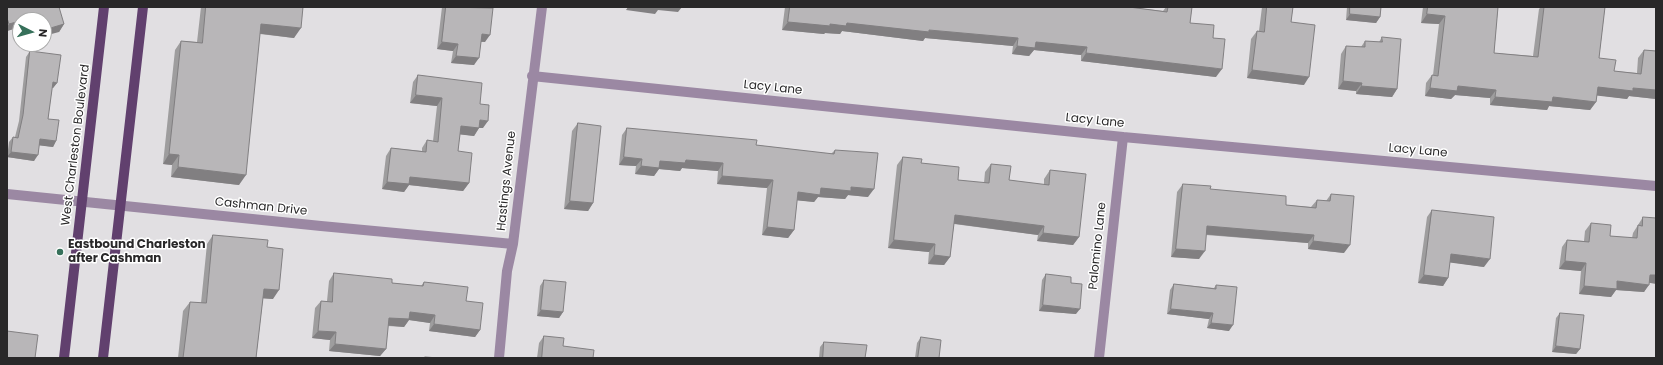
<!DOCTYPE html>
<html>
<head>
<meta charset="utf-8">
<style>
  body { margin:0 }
  #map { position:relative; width:1663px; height:365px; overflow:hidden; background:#e1dfe2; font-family:Poppins,sans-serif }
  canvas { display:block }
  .frame { position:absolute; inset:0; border:8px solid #292829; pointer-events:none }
  .north { position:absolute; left:12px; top:12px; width:40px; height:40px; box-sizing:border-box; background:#fff; border:1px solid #a9a9a9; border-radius:50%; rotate:96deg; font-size:11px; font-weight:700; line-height:16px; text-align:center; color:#292829 }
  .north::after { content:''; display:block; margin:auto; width:14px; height:18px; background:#36705a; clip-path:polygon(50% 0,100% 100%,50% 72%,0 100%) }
</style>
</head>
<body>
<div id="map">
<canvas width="1663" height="365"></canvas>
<div class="frame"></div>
<div class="north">N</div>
</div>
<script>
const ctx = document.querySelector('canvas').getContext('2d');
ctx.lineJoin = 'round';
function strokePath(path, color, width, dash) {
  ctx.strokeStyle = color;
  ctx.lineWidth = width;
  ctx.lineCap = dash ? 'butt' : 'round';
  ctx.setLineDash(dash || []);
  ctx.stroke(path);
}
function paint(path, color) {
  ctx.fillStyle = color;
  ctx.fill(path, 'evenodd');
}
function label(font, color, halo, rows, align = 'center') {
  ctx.font = font + ' Poppins,sans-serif';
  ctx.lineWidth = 3;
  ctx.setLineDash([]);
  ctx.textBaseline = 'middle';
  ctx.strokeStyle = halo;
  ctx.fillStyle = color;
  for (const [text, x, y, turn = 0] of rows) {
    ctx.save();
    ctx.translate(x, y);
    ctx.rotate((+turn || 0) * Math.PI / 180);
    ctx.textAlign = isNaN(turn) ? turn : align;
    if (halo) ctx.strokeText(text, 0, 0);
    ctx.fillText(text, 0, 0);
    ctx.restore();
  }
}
const street = new Path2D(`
  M532,76L1123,137L1656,186
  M7,194L321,226L513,244
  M499,358L507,271L513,244L542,7
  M1099,358L1123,137`);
const primary = new Path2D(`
  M64,358L104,7
  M103,358L143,7`);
const wall = new Path2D(`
  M7,7L64,24L59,32L44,20H20V27L7,31Z
  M201,7H303L294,38L260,34L239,185L171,177L172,165L163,164L175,50L181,41L197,42Z
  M442,7H488L485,42H481L474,65L451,63L453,51L437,49Z
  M785,7H1129L1163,11L1166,7H1192L1190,23L1213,38L1216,77L1081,61V55L1034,50L1029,56L1012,54L1013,46L925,38L923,41L842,31L840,34L825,33L824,34L782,30Z
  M1262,7H1293L1291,22L1304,85L1247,78L1251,39L1257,31H1259Z
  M1347,7H1381L1380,17L1376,23L1346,20Z
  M1423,7H1498L1494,53L1533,56L1539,9L1541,7H1605L1599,58L1614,71L1637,73L1638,58L1644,50L1656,51V99L1629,96L1627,99L1597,95L1596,102L1590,110L1549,106L1547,110L1490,105V98L1455,95L1451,99L1425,96L1426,83L1432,75H1433L1439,24L1421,23Z
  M1382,37L1397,89L1392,97L1356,94V91L1338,89L1341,54L1346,46L1361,47L1365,41L1379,42Z
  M30,51L57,83L53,88H52L48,119L56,141L53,147L39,145L34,161L7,157L9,142L13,137H15L19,121L26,57Z
  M418,75L480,104L483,128H479L474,136L460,134L458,151L469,183L463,191L409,185L404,192L382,189L386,156L391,148L422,151V148L427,140L433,141L437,106L410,103L413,82Z
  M578,123L593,203L588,211L564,209L572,131Z
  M627,128L756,145L831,154L835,150L868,197L848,195L845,199L818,197L814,202L797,200L794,230L788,238L762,235L767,188L717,184L718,171L682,168L680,171L659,169L654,176L635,174L636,166L619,165L622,135Z
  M903,157L921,163L958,180L984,183L985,172L991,164L1009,180L1044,185V179L1050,170L1079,237L1073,245L1037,241L1038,235L954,224L950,257L944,265L928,264L929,252L888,248L897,165Z
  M1183,184L1286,205L1311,207L1317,200L1326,201L1331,194L1344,253L1308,249V243L1206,235L1199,259L1171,257L1177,192Z
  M1432,210L1484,267L1450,262L1448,278L1443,286L1418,283L1427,217Z
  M1643,217L1649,283L1644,292L1616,290L1611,297L1579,294L1581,271L1559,269L1562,247L1567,240L1584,241L1585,231L1591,223L1610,236L1632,238L1633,233Z
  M213,235L267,247L273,299L263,298L256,358H178L183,311L190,302L201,303L207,244Z
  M334,273L392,283L421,286L424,282L466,301L480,330L475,337L429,331L430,323L409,320L404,327L388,326L386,349L380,356L329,351L330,340L312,338L315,308L321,301H327L329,281Z
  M1046,274L1076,314L1039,311L1042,280Z
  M544,280L563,312L559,318L537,316L540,286Z
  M1174,284L1214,288L1216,285L1229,331L1207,328L1209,319L1167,314L1170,290Z
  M1560,313L1580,349L1576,354L1552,352L1556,318Z
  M544,336L563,346L593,358H537L539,343Z
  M921,337L939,358H915L917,343Z
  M824,342L865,358H819L820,347Z`);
const shadedWall = new Path2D(`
  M628,7H682L678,12L658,10L655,14L626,10Z
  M1350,14L1380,17L1376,23L1346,20Z
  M1427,14L1445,16L1439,24L1421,23Z
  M32,17L30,20H22Z
  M20,21V27L7,31V27L9,24Z
  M788,22L847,23L1018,38L1013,46L925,38L923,41L842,31L840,34L825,33L824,34L782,30Z
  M64,24L59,32L44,36V30Z
  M261,24L301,28L294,38L255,33Z
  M482,34L490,35L485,42L477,41Z
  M442,42L458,44L453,51L437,49Z
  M1036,42L1087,47L1081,55L1034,50L1029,56L1012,54L1017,46Z
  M1086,53L1222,69L1216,77L1081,61Z
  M456,56L479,58L474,65L451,63Z
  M1252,70L1309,77L1304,85L1247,78Z
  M1343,81L1362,83L1356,91L1338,89Z
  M53,82L57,83L53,88H49Z
  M1361,86L1397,89L1392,97L1356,94Z
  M1458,86L1496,90L1490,98L1455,95L1451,99L1425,96L1430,88Z
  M1598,87L1633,88L1656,90V99L1629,96L1627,99L1592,95Z
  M416,95L442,98L437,106L410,103Z
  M1495,97H1553L1596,102L1590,110L1549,106L1547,110L1490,105Z
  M480,120L488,121L483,128H475Z
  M461,126L479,128L474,136L456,134Z
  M40,139L56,141L53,147L36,145Z
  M11,152L38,155L34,161L7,157Z
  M169,154L179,155L172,165L163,164Z
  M624,157L642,159L636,166L619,165Z
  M686,160L723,163L718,171L682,168L680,171L659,169L654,176L635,174L641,166L660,161Z
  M178,167L246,175L239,185L171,177Z
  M722,176L773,180L767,188L717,184Z
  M410,177L469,183L463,191L409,185L404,192L382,189L387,182Z
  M851,187L874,189L868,197L848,195L845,199L818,197L814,202L793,200L798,192L821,188Z
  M570,201L593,203L588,211L564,209Z
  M955,215L1044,226L1038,235L949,223Z
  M1207,226L1314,235L1308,243L1201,234Z
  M767,227L794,230L788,238L762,235Z
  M1043,233L1079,237L1073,245L1037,241Z
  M894,240L935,244L929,252L888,248Z
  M1313,241L1350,245L1344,253L1308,249Z
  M1176,249L1205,251L1199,259L1171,257Z
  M1451,254L1490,259L1484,267L1446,262Z
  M934,255L950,257L944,265L928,264Z
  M1565,261L1586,263L1581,271L1559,269Z
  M1424,275L1448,278L1443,286L1418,283Z
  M1650,275H1656V284L1645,282Z
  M1617,281L1649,285L1644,292L1616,290L1611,297L1579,294L1584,286Z
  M264,289L279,290L273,299L257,298Z
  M1043,305L1080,309L1076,314L1039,311Z
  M1171,309L1213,313L1209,319L1167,314Z
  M541,310L563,312L559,318L537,316Z
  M410,312L435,315L430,323L409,320L404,327L383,325L389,318Z
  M1211,323L1233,325L1229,331L1207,328Z
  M434,324L480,330L475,337L429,331Z
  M318,331L336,332L330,340L312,338Z
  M335,344L386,349L380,356L329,351Z
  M1556,346L1580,349L1576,354L1552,352Z`);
const building = new Path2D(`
  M7,7H59L64,24L44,30V20H32V17L22,20H20V21L9,24L7,18Z
  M206,7H303L301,28L261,24L246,175L178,167L179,155L169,154L181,41L202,43Z
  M446,7L493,8L490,35L482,34L479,58L456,56L458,44L442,42Z
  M790,7H1129L1167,12L1168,7H1192L1190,23L1214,25L1213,38L1225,39L1222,69L1086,53L1087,47L1036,42L1035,48L1017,46L1018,38L929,30V32L847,23L846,26L830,24V26L788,22Z
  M1267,7H1293L1291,22L1315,25L1309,77L1252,70L1257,31L1264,32Z
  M1350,7H1381L1380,17L1350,14Z
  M1428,7H1498L1494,53L1538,57L1544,7H1605L1599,58L1616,60L1614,71L1641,74L1644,50L1656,51V90L1633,88V91L1598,87L1596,102L1553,97L1552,102L1495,97L1496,90L1458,86L1457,91L1430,88L1432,75L1438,76L1445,16L1427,14Z
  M1382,37L1401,39L1397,89L1361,86L1362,83L1343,81L1346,46L1365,47V41L1382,42Z
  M30,51L61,55L57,83L53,82L48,119L59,120L56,141L40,139L38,155L11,152L13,137L18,138L23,115Z
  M418,75L482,83L480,104L489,105L488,121L480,120L479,128L461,126L458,151L472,153L469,183L410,177L409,184L387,182L391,148L426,152L427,140L438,142L442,98L416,95Z
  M578,123L601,126L593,203L570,201Z
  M627,128L757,140L756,145L834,154L835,150L878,153L874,189L851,187V191L821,188L820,195L798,192L794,230L767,227L773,180L722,176L723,163L686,160L685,163L660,161L659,168L641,166L642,159L624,157Z
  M903,157L922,159L921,163L959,167L958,180L989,183L991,164L1011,166L1009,180L1049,185L1050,170L1086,174L1079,237L1043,233L1044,226L955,215L950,257L934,255L935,244L894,240Z
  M1183,184L1211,186L1210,189L1286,196V205L1316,208L1317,200L1330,201L1331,194L1354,196L1350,245L1313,241L1314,235L1207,226L1205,251L1176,249Z
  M1432,210L1494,217L1490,259L1451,254L1448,278L1424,275Z
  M1643,217L1656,218V275H1650L1649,285L1617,281V289L1584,286L1586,263L1565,261L1567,240L1589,242L1591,223L1611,225L1610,236L1637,238L1638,225L1642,226Z
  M213,235L268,240L267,247L283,249L279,290L264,289L256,358H183L190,302L206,303Z
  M334,273L392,279V283L423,286L424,282L468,287L466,301L483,303L480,330L434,324L435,315L410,312L409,319L389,318L386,349L335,344L336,332L318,331L321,301L332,302Z
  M1046,274L1071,277V283L1082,284L1080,309L1043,305Z
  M544,280L566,282L563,312L541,310Z
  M1174,284L1216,289V285L1237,287L1233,325L1211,323L1213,313L1171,309Z
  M1560,313L1584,315L1580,349L1556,346Z
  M7,331L38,335L35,358H7Z
  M544,336L564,338L563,346L594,350L593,358H542Z
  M921,337L941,340L939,358H918Z
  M824,342L867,345L865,358H823Z
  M425,357L439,358H425Z`);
const markers = [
  [60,252,4,"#36705a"]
];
const streetNames = [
  ["Lacy Lane",773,88,6],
  ["Lacy Lane",1095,121,6],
  ["West Charleston Boulevard",76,145,-83],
  ["Lacy Lane",1418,151,5],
  ["Hastings Avenue",507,181,-84],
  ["Cashman Drive",261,207,6],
  ["Palomino Lane",1098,246,-84]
];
const poiNames = [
  ["Eastbound Charleston",68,245],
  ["after Cashman",68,259]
];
strokePath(street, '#9b88a3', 10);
strokePath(primary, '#61406e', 10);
paint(wall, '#9e9d9e');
paint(shadedWall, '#817f81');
paint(building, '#b8b6b8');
strokePath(building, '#817f81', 1);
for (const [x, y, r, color] of markers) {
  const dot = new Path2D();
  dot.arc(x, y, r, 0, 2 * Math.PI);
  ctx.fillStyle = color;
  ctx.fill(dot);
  strokePath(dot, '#fff', 1.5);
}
label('12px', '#292829', '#fff', streetNames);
label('bold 12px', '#292829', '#fff', poiNames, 'left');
</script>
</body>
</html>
